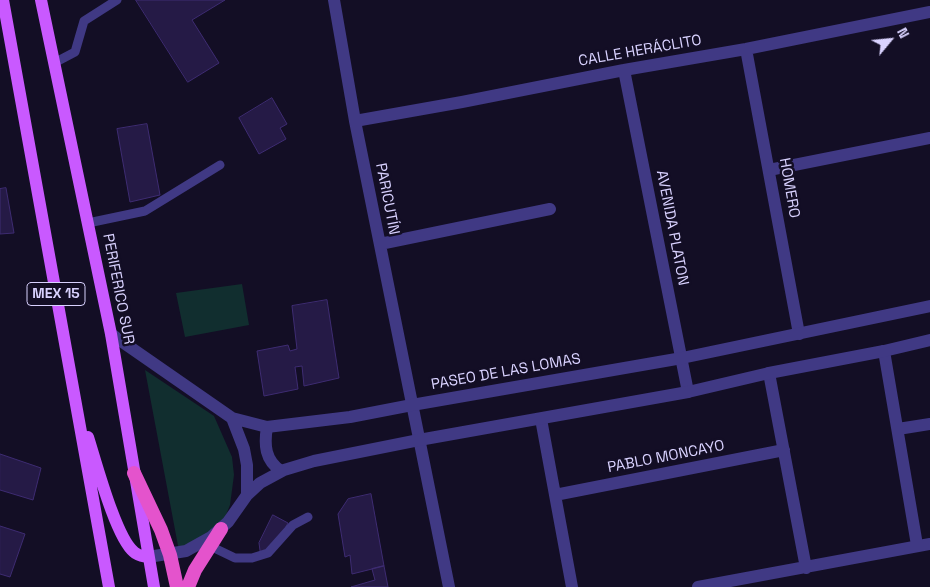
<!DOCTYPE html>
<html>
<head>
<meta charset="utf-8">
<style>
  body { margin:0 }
  #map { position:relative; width:930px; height:587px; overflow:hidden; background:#130e25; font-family:"Space Grotesk",sans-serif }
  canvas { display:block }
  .north { position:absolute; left:865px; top:15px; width:50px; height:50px; -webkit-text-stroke:4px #130e25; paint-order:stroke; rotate:62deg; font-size:14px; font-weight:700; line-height:20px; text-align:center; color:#d9d2ff }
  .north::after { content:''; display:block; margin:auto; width:18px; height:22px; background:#d9d2ff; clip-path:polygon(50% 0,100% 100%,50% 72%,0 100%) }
</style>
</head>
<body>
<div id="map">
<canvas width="930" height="587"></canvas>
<div class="north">N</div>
</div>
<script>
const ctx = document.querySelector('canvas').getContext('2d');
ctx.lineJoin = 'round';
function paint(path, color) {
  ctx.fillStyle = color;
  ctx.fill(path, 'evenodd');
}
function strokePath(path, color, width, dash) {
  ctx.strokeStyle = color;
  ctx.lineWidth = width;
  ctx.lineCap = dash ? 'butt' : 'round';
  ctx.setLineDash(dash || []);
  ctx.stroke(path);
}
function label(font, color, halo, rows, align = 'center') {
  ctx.font = font + ' "Space Grotesk",sans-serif';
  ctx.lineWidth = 5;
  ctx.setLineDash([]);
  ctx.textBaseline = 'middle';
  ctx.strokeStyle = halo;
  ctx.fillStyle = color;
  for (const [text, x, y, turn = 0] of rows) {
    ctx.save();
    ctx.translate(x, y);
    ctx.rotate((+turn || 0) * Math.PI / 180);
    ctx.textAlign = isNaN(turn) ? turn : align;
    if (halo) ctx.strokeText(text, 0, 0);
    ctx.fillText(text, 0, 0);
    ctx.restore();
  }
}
const green = new Path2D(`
  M242,284L249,325L185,337L176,293Z
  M145,370L214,416L232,457L234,475L230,505L223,522L179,551Z`);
const building = new Path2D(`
  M136,0H225L192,20L219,63L188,82Z
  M272,98L287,124L280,128L286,139L259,154L239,118Z
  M147,124L160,195L130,202L117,129Z
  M6,188L14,233L0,234V189Z
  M327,300L339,378L304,386L302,366L295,367L298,389L264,396L257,351L288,345L290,351L297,349L292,306Z
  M0,454L41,468L33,500L0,490Z
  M371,494L384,566L352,574L350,555L345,557L338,514L348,499Z
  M273,515L288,523L270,555L261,558L259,543Z
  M0,526L25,534L10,577L0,574Z
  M384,566L388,587H351L375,580L372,569Z`);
const service = new Path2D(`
  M54,63L75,52L84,21L117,0
  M88,223L145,211L220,165
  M210,546L235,558H252L268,553L293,525L308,517`);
const minor = new Path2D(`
  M334,0L355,121L449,587
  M746,49L799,334
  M624,70L688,392
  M355,121L462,102L624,70L746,49L930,12
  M769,170L930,138
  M380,244L550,209
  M884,351L917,545
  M769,373L806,568
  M541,419L572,587
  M898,429L930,424
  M555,495L784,450
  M698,587L930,544`);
const tertiary = new Path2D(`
  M111,334L232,418L267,427L350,417L412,405L682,358L930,306
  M232,418L244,449L247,465V495
  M267,427C264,445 265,460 281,471
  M148,557L186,551L211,537L228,522L247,495L260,483L284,470L314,461L419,440L688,392L769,373L884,351L930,340`);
const primary = new Path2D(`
  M3,0L109,587
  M41,0L111,334L154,587
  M88,437C96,462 116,538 134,552C138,556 143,556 148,557`);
const trunk = new Path2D(`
  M134,473L161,530L170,555L177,587
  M188,587L195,570L221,529`);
const shields = [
  [56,294,58]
];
const shieldNames = [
  ["MEX 15",56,294]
];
const streetNames = [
  ["CALLE HERÁCLITO",640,51,-10],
  ["HOMERO",789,188,80],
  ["PARICUTÍN",387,199,79],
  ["AVENIDA PLATON",672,228,79],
  ["PERIFERICO SUR",118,289,79],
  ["PASEO DE LAS LOMAS",506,372,-10],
  ["PABLO MONCAYO",666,457,-11]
];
paint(green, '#112e2f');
paint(building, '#251a46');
strokePath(building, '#3e2c72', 1);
strokePath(service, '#403984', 9);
strokePath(minor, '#403984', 12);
strokePath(tertiary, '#403984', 12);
strokePath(primary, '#c959ff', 12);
strokePath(trunk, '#e453cc', 14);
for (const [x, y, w] of shields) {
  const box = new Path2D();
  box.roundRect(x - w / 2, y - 11.5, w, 23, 4);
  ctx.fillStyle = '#130e25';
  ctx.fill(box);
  strokePath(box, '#d9d2ff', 1);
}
label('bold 14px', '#d9d2ff', null, shieldNames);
label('15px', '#d9d2ff', '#130e25', streetNames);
</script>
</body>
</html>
